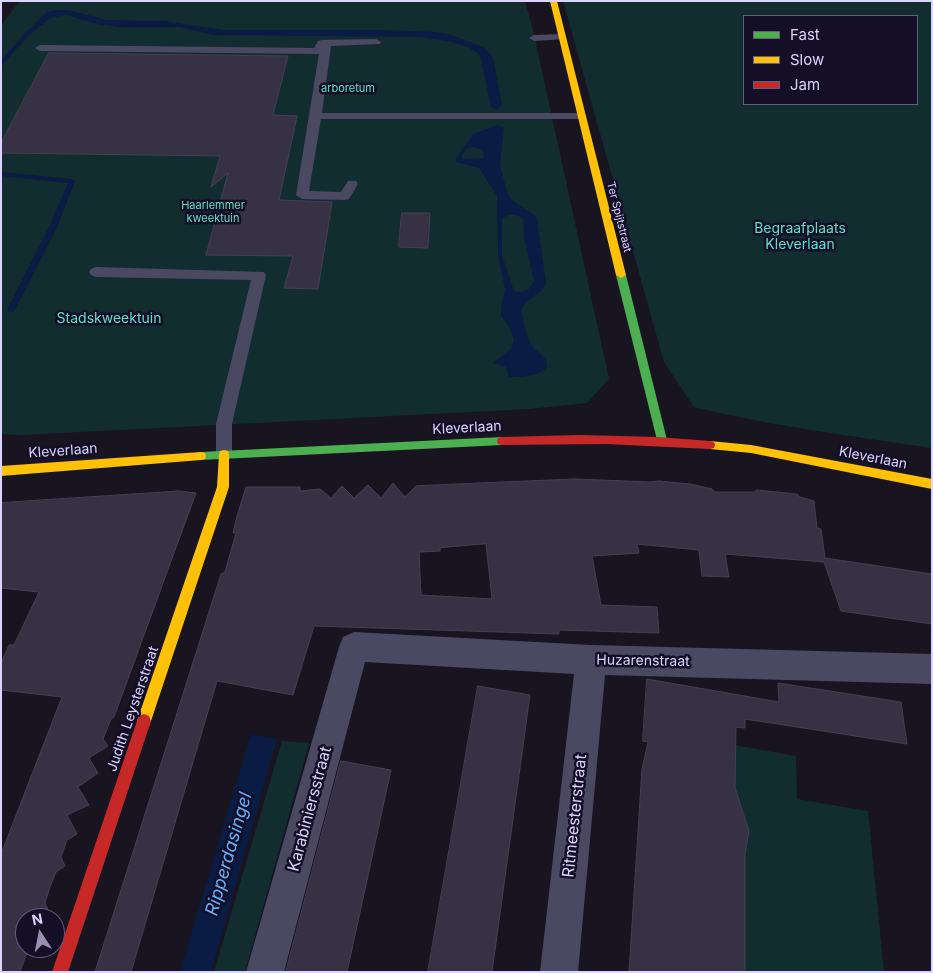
<!DOCTYPE html>
<html>
<head>
<meta charset="utf-8">
<style>
  body { margin:0 }
  #map { position:relative; width:933px; height:973px; overflow:hidden; background:#181521; font-family:Inter,sans-serif }
  canvas { display:block }
  .frame { position:absolute; inset:0; border:2px solid #dbd4ff; pointer-events:none }
  .legend { position:absolute; left:743px; top:15px; width:175px; height:90px; box-sizing:border-box; background:#140f27; border:1px solid #645e7d; margin:0; padding:6px 9px; list-style:none; font-size:15px; color:#dbd4ff }
  .legend li { display:flex; align-items:center; gap:10px; height:25px }
  .legend b { width:25px; border:1px solid #645e7d }
  .north { position:absolute; left:15px; top:908px; width:50px; height:50px; box-sizing:border-box; background:#140f27; border:1px solid #645e7d; border-radius:50%; rotate:349deg; font-size:14px; font-weight:700; line-height:20px; text-align:center; color:#dbd4ff }
  .north::after { content:''; display:block; margin:auto; width:18px; height:22px; background:#9791b1; clip-path:polygon(50% 0,100% 100%,50% 72%,0 100%) }
</style>
</head>
<body>
<div id="map">
<canvas width="933" height="973"></canvas>
<div class="frame"></div>
<ul class="legend">
<li><b style="height:6px;background:#4caf50"></b>Fast</li>
<li><b style="height:6px;background:#ffc107"></b>Slow</li>
<li><b style="height:6px;background:#c62828"></b>Jam</li>
</ul>
<div class="north">N</div>
</div>
<script>
const ctx = document.querySelector('canvas').getContext('2d');
ctx.lineJoin = 'round';
function paint(path, color) {
  ctx.fillStyle = color;
  ctx.fill(path, 'evenodd');
}
function strokePath(path, color, width, dash) {
  ctx.strokeStyle = color;
  ctx.lineWidth = width;
  ctx.lineCap = dash ? 'butt' : 'round';
  ctx.setLineDash(dash || []);
  ctx.stroke(path);
}
function label(font, color, halo, rows, align = 'center') {
  ctx.font = font + ' Inter,sans-serif';
  ctx.lineWidth = 5;
  ctx.setLineDash([]);
  ctx.textBaseline = 'middle';
  ctx.strokeStyle = halo;
  ctx.fillStyle = color;
  for (const [text, x, y, turn = 0] of rows) {
    ctx.save();
    ctx.translate(x, y);
    ctx.rotate((+turn || 0) * Math.PI / 180);
    ctx.textAlign = isNaN(turn) ? turn : align;
    if (halo) ctx.strokeText(text, 0, 0);
    ctx.fillText(text, 0, 0);
    ctx.restore();
  }
}
const green = new Path2D(`
  M20,1H525L533,30L609,379L587,403L529,409L22,435L1,434V25Z
  M563,1H932V448C852,436 772,426 694,407L664,362ZM744,16H917V104H744Z
  M693,738L796,756L797,799L868,811L884,972H671Z
  M282,741L309,743L245,972H214Z`);
const water = new Path2D(`
  M57,10H69L107,20L165,21L223,30H386L436,32L452,35L485,48L493,57L502,105L497,110L491,107L480,55L468,47L452,42L421,37L213,35L180,27H120L97,24L66,15L50,18L42,25L34,24L47,12Z
  M498,125L504,127L500,165L507,192L511,199L534,215L537,219L546,283C541,296 526,299 522,308C520,313 528,341 532,346C538,354 547,354 547,367C539,377 520,377 509,377L506,367L493,363L511,349L514,340L511,330L501,316V308L505,289L498,255L497,196L479,168L456,162V158L473,134ZM473,147L483,150L484,158L462,159V155L467,148ZM509,215H517L523,219L524,237L534,281L529,289L521,292L514,291L502,255V218Z
  M251,734L277,739L211,972H180Z`);
const stream = new Path2D(`
  M43,18L48,19L29,35L1,67V61L25,33Z
  M1,172L72,179L75,181L57,227L15,310L11,313L7,310L49,227L68,183L1,176Z`);
const building = new Path2D(`
  M49,53L288,56L273,115L297,116L279,200L332,202L318,289L284,288L293,256L206,255L228,173L211,187L220,156L1,153V143Z
  M402,213H430L428,248L399,247Z
  M575,479L650,482L659,481L690,484L712,489L715,492H754L757,490L797,494L800,497L814,501L817,528L821,529L825,558L932,574V624L841,611L824,562L725,554L729,577L702,576L699,550L637,544L639,553L592,556L601,605L657,607L659,633L559,630V634L314,626L293,695L217,681L131,972H95L221,574L225,572L236,533H233L237,516L246,487H300V491L320,489L331,498L342,486L354,498L368,485L381,498L393,483L405,497L416,486ZM486,544L492,599L421,595L419,552L440,551V548Z
  M180,491L196,493L114,717L111,719L103,739L108,746L89,758L98,773L78,787L89,805L67,815L77,834L67,840L61,857L65,866L56,872L50,887L45,903L49,912L43,918H25V948H33L32,951L26,955L20,972H1V854L62,697L1,690V663L9,645H14L39,592L1,588V503Z
  M647,679L779,702L778,683L901,702L907,744L745,719V728L736,727L735,788L749,831L745,854V972H629L642,769L648,742L643,741Z
  M478,686L530,695L492,972H428Z
  M341,761L391,770L347,972H286Z`);
const lane = new Path2D(`
  M561,34L565,35L566,37L565,39L534,41L529,38L534,35Z
  M376,39L381,42L380,44L331,46L322,113H581L587,116L581,119H321L309,191L341,192L348,181H356L358,184L349,199L345,200L302,199L296,195L319,54L40,51L35,48L40,45L314,48L318,41L322,40Z
  M96,267L264,272L266,275L232,424V454L230,459L224,460L218,459L216,454V424L251,280L96,277L91,275L89,272L91,269Z`);
const street = new Path2D(`
  M354,632L591,645L932,654V684L605,675L578,972H540L574,674L365,662L284,972H246L339,647L343,637Z`);
const fast = new Path2D(`
  M621,272L626,275L667,440L666,443H658L657,440L616,275Z
  M502,437L506,438L507,441L506,444L502,445L201,460L197,459L196,456L197,453L201,452Z`);
const slow = new Path2D(`
  M550,1H557L626,275L621,278L616,275Z
  M710,441L751,445L932,479V489L751,453L710,449L706,448L705,445L706,442Z
  M224,450L228,451L229,454V487L151,721L149,726L144,728L139,726L137,721L217,487L219,454L220,451Z
  M201,452L205,453L206,456L205,459L201,460L1,476V466Z`);
const jam = new Path2D(`
  M580,435L658,437L710,441L714,442L715,445L714,448L710,449L606,444L502,445L498,444L497,441L498,438L502,437Z
  M144,714L149,716L151,721L68,972H52L137,721L139,716Z`);
const farParknames = [
  ["arboretum",348,89],
  ["Haarlemmer",213,206],
  ["kweektuin",213,219]
];
const farStreetnames = [
  ["Ter Spijtstraat",619,217,76]
];
const parkNames = [
  ["Begraafplaats",800,229],
  ["Kleverlaan",800,245],
  ["Stadskweektuin",109,319]
];
const streetNames = [
  ["Kleverlaan",467,428,-3],
  ["Kleverlaan",63,451,-4],
  ["Kleverlaan",873,458,11],
  ["Huzarenstraat",643,661,1],
  ["Judith Leysterstraat",133,709,-71]
];
const nearStreetnames = [
  ["Karabiniersstraat",310,809,-75],
  ["Ritmeesterstraat",575,816,-84]
];
const nearWaternames = [
  ["Ripperdasingel",229,854,-74]
];
paint(green, '#122d2f');
paint(water, '#0a1c43');
paint(stream, '#0a1c43');
paint(building, '#363243');
strokePath(building, '#443f55', 1);
paint(lane, '#4b4962');
paint(street, '#4b4962');
paint(fast, '#4caf50');
paint(slow, '#ffc107');
paint(jam, '#c62828');
label('11px', '#5ce3c6', '#140f27', farParknames);
label('11px', '#dbd4ff', '#140f27', farStreetnames);
label('14px', '#5ce3c6', '#140f27', parkNames);
label('14px', '#dbd4ff', '#140f27', streetNames);
label('16px', '#dbd4ff', '#140f27', nearStreetnames);
label('italic 18px', '#62b1ff', '#140f27', nearWaternames);
</script>
</body>
</html>
